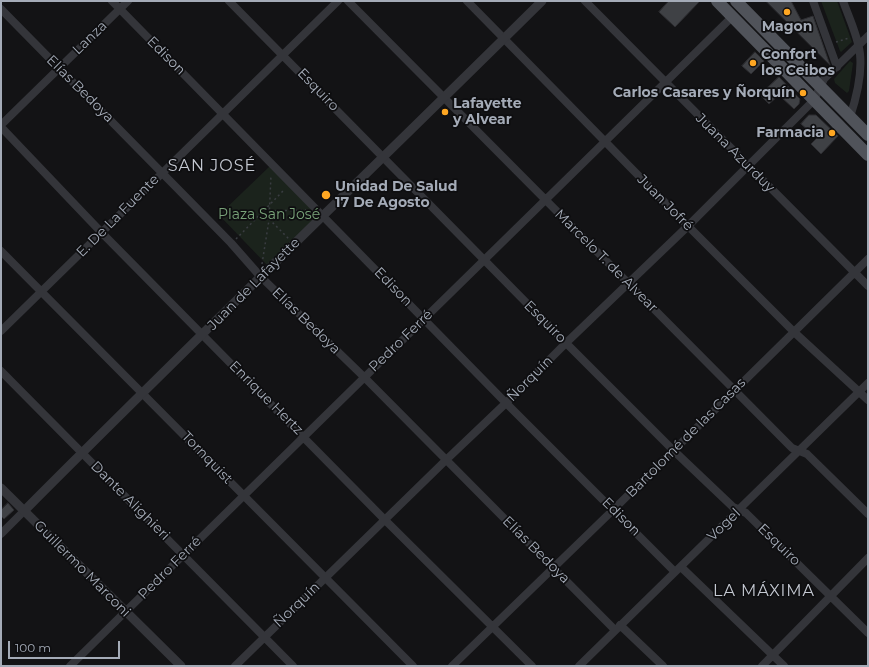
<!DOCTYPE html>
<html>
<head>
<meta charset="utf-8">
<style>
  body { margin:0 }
  #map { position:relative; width:869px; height:667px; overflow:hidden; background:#131315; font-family:Montserrat,sans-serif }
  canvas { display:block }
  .frame { position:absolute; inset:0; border:2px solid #a4abb7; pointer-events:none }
  .scale { position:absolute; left:8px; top:641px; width:112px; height:18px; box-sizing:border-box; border:2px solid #a4abb7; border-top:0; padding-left:5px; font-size:12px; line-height:14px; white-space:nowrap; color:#a4abb7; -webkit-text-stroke:3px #0e0e10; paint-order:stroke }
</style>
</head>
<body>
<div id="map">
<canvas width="869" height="667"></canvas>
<div class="frame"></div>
<div class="scale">100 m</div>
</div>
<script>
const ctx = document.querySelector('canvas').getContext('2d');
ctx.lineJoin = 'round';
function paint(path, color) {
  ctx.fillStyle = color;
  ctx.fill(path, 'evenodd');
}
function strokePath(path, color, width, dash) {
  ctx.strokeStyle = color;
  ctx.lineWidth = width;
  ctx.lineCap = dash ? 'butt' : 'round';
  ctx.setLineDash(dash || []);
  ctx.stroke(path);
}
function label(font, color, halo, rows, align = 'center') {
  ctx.font = font + ' Montserrat,sans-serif';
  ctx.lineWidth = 3.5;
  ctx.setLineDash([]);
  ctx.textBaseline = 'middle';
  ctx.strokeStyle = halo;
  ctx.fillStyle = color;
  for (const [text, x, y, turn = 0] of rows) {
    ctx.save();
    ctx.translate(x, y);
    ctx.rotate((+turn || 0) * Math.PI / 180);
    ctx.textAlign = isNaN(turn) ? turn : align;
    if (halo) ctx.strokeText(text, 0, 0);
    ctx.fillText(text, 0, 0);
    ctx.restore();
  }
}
const green = new Path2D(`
  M821,1H837L852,42L841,52L840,51Z
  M850,61L853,63L849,91L847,93L835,83L834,79Z
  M270,166L318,216L267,265L219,215Z`);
const building = new Path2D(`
  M669,1H700L675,27L659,12Z
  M766,1H791L801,20L813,16L830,65Z
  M755,52L764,61L751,74L742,66Z
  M779,77L800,99L799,104L794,109L779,95L769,104L760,95Z
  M809,115H816L838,136L821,154L811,144L817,138L801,124Z
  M8,503L14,510L4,519L1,516V510Z`);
const path = new Path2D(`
  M836,42L849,38
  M270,211L306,210
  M262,212L289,239
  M236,239L285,189
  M262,264L269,220L271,175`);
const minor = new Path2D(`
  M112,1L506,403L675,572
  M229,1L566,343L673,450L733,507L746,513L868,633
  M348,1L792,448L807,454L868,514
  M467,1L688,226L794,332L868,400
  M585,1L868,286
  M813,1L837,67
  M843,1C849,18 858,36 860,54C862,73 856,99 850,117
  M1,9L231,243L260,276L364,377L615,630
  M1,125L128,1
  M1,127L102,233L385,520L532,666
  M1,251L413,666
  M1,331L338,1
  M1,371L293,666
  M1,534L24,511
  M681,567L784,666
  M620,625L663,666
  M70,666L733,16
  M235,666L446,460L506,403L566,343L688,226L814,100L824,79L868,36
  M452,666L613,510L868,259
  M579,666L868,383
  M762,666L868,558`);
const tertiary = new Path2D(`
  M1,488L181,666
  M24,511C195,339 370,171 542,1`);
const primary = new Path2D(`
  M717,1L868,155
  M736,1L868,135`);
const markers = [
  [787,12,4,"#ffa722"],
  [753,63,4,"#ffa722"],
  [803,93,4,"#ffa722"],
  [445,112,4,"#ffa722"],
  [832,133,4,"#ffa722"],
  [326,195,5,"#ffa722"]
];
const poiNames = [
  ["Magon",787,27,"center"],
  ["Confort",761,55],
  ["los Ceibos",761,71],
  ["Carlos Casares y Ñorquín",795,93,"right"],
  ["Lafayette",453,104],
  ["y Alvear",453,120],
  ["Farmacia",824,133,"right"],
  ["Unidad De Salud",335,187],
  ["17 De Agosto",335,203]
];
const streetNames = [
  ["Lanza",90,38,-44],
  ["Edison",166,56,45],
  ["Elías Bedoya",80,89,45],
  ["Esquiro",318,90,46],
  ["Juana Azurduy",735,153,45],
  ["Juan Jofré",665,203,45],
  ["E. De La Fuente",118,216,-45],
  ["Marcelo T. de Alvear",606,261,45],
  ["Juan de Lafayette",254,284,-45],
  ["Edison",393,287,46],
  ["Elías Bedoya",306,321,44],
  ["Esquiro",545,322,45],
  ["Pedro Ferré",401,341,-44],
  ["Ñorquín",530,379,-45],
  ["Enrique Hertz",266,398,45],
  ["Bartolomé de las Casas",686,438,-45],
  ["Tornquist",207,458,46],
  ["Dante Alighieri",130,501,45],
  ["Edison",621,517,45],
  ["Vogel",724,525,-44],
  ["Esquiro",779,545,44],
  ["Elías Bedoya",536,550,45],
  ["Pedro Ferré",170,568,-45],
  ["Guillermo Marconi",82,569,45],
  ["Ñorquín",297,605,-44]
];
const parkNames = [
  ["Plaza San José",269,215]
];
const quarterNames = [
  ["SAN JOSÉ",212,166],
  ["LA MÁXIMA",764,591]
];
paint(green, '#1b231c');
paint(building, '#3f4145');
strokePath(building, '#2d2d31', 1);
strokePath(path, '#3a3d42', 1.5, [2, 3]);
strokePath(minor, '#34353a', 8);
strokePath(tertiary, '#34353a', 9);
strokePath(primary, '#50535a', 12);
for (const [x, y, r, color] of markers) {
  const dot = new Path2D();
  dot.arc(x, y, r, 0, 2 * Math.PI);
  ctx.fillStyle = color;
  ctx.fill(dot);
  strokePath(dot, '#0e0e10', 1.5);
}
label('bold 14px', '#a4abb7', '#0e0e10', poiNames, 'left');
label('14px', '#a4abb7', '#0e0e10', streetNames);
label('14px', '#79a379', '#0e0e10', parkNames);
ctx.letterSpacing = '1px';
label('16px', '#c5c9d2', '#0e0e10', quarterNames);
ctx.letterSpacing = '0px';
</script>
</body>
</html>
